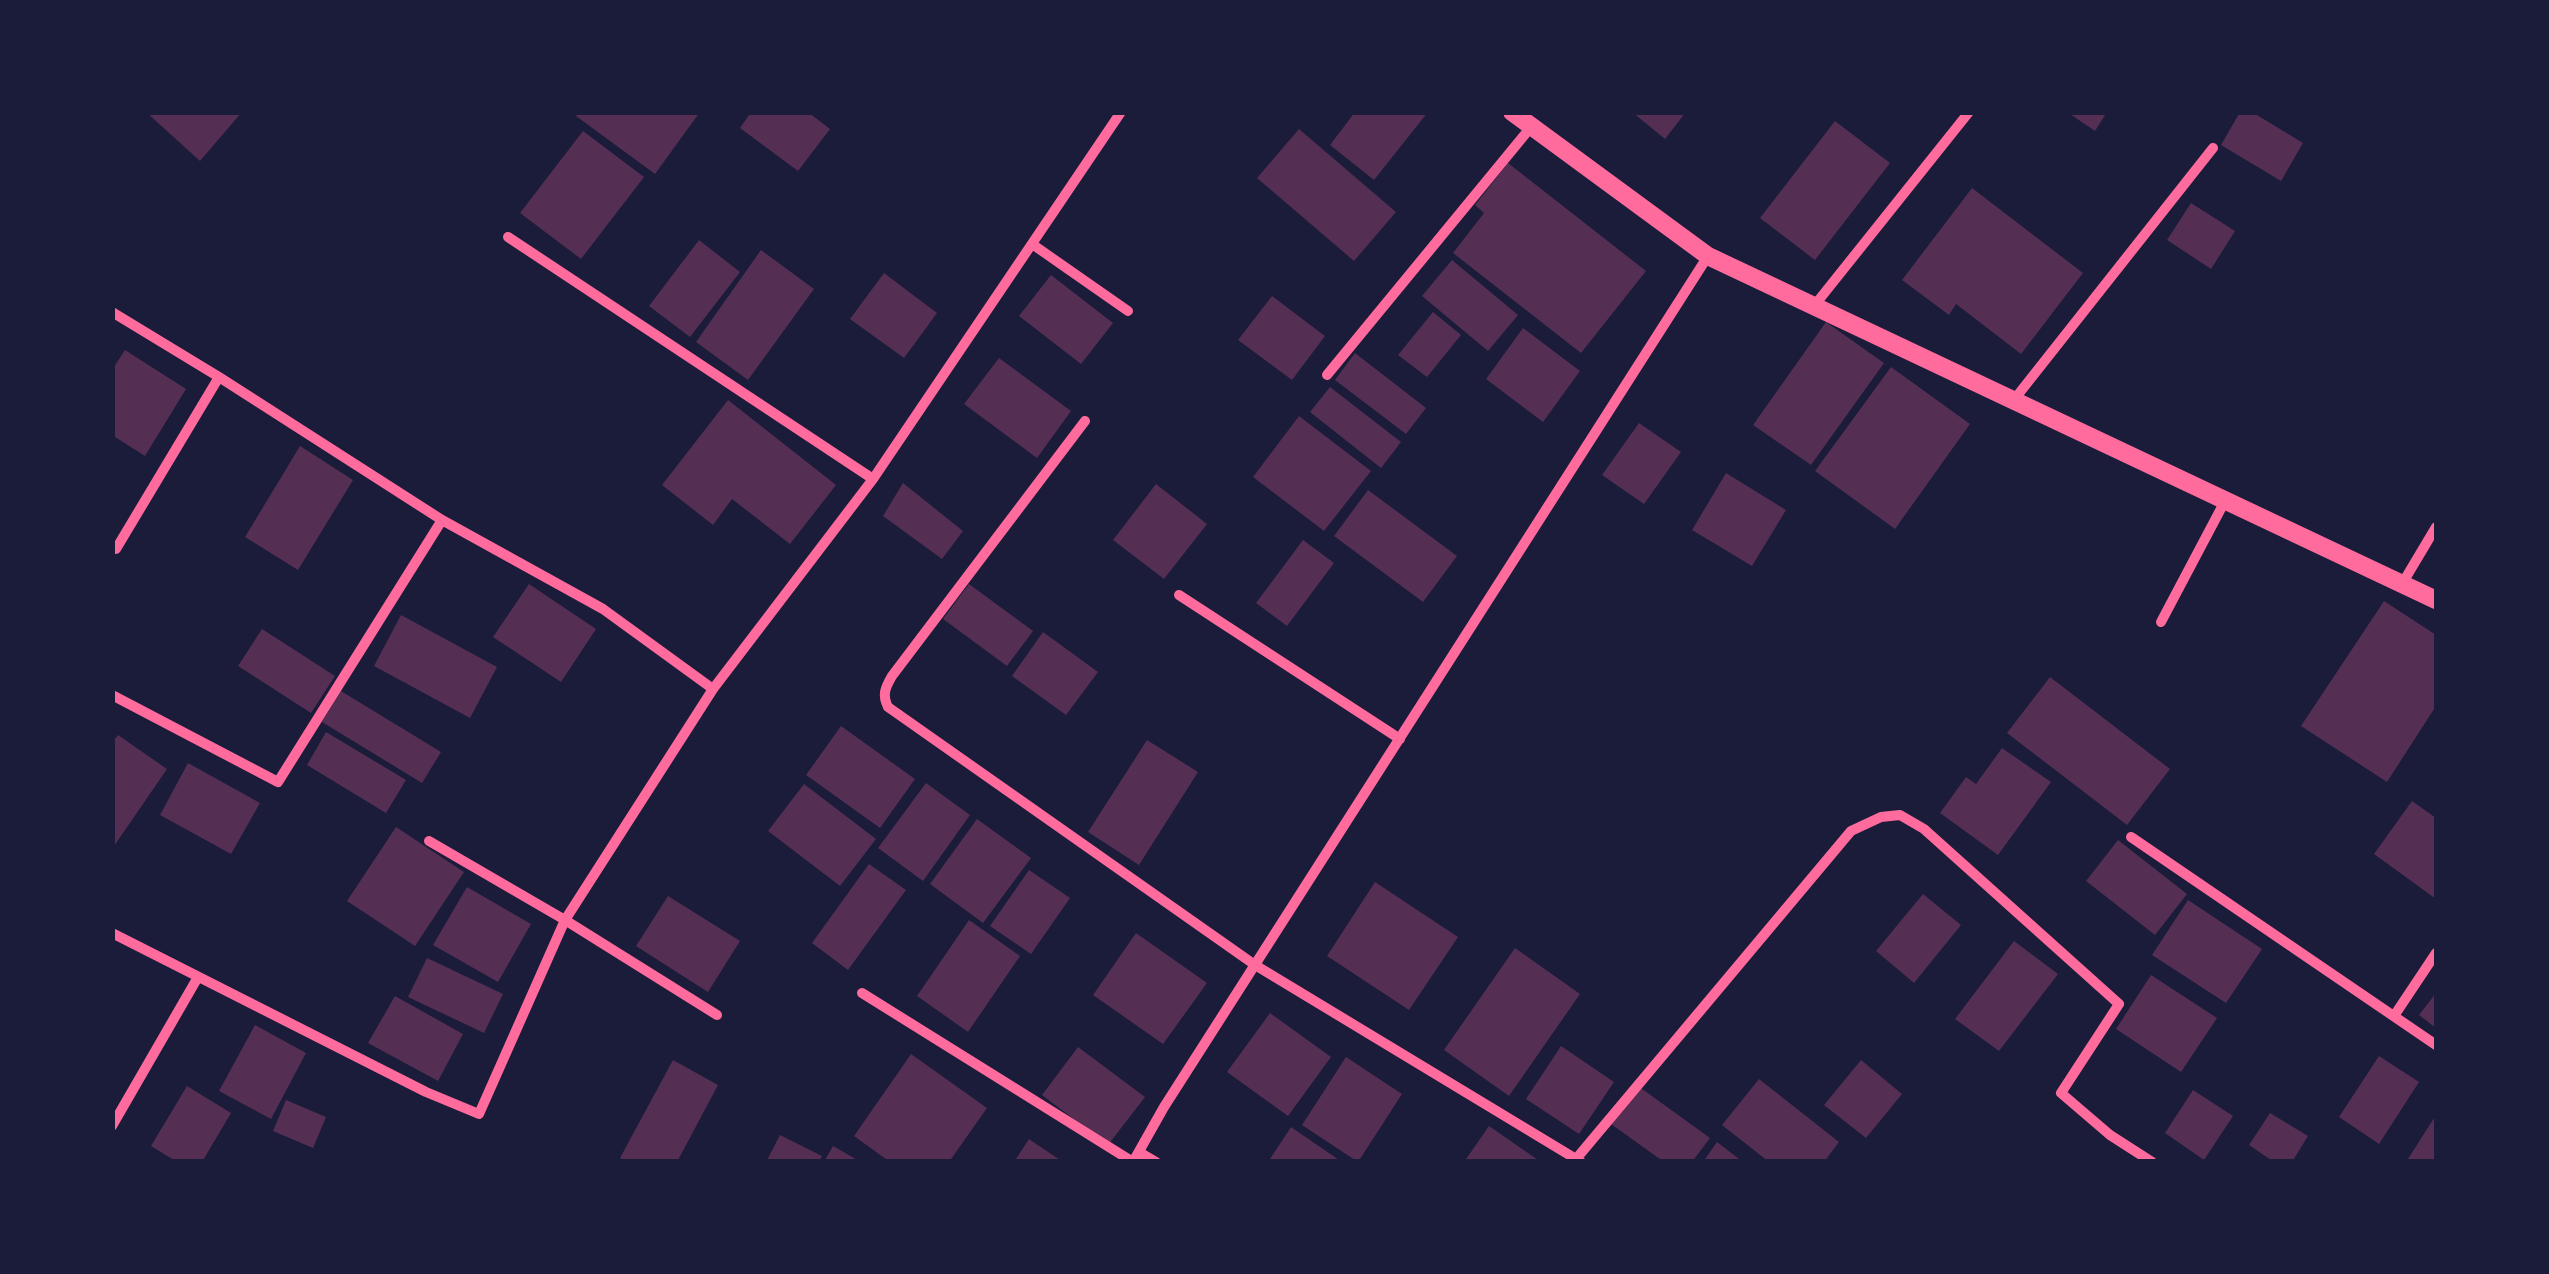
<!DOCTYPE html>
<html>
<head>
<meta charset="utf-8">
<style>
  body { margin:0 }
  #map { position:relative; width:2549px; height:1274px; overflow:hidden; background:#1b1b3a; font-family:Inter,sans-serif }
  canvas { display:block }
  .frame { position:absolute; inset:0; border:115px solid #1b1b3a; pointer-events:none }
</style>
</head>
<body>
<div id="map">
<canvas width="2549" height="1274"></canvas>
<div class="frame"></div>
</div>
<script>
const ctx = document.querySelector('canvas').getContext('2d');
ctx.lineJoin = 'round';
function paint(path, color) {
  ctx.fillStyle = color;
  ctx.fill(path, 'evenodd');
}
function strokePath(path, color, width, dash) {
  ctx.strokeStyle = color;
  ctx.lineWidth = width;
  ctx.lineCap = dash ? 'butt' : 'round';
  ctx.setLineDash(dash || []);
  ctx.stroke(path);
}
const building = new Path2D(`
  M146,112H242L200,161Z
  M578,112H700L655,174L576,116Z
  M751,112H808L830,129L798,171L740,128Z
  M1355,112H1428L1374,180L1330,145Z
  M1632,112H1686L1665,139Z
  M2067,112H2107L2095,131Z
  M2240,112H2252L2303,143L2281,181L2221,145Z
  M1835,121L1890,163L1815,260L1760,218Z
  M1299,129L1396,212L1354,261L1257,178Z
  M583,131L644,177L581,259L520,213Z
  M1508,163L1646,271L1581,353L1453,253L1484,213L1475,205Z
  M1972,188L2083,273L2021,354L1956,304L1949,315L1902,280Z
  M2191,203L2235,231L2211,269L2167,240Z
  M699,240L740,272L690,337L649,306Z
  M761,250L814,289L748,380L696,342Z
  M1452,260L1518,315L1488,351L1422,296Z
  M884,273L937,313L904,358L850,319Z
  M1051,275L1113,323L1081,364L1019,316Z
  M1272,296L1325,336L1292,380L1238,340Z
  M1433,312L1461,335L1427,377L1398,355Z
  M1826,322L1884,363L1811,465L1753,425Z
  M1523,328L1580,371L1543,422L1486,379Z
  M125,350L186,389L145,456L112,435V370Z
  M1355,353L1426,408L1406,434L1335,380Z
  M999,358L1071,411L1037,458L964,404Z
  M1891,367L1970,424L1895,529L1815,471Z
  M1330,387L1401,442L1381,468L1310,412Z
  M728,400L836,485L790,544L732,499L713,525L662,485Z
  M1299,416L1371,471L1324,531L1253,477Z
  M1639,423L1681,452L1644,504L1602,475Z
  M300,446L353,480L298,570L245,537Z
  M1726,473L1786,510L1752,566L1692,530Z
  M903,483L963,531L942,559L883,516Z
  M1156,484L1207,524L1164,579L1113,540Z
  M1368,490L1457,556L1423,602L1334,536Z
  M1303,540L1334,563L1287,626L1256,603Z
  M529,584L596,629L561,682L493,637Z
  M969,584L1033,631L1007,666L943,619Z
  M2384,601L2436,635V706L2387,782L2301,726Z
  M401,615L497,667L470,718L374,666Z
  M262,629L335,676L311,713L238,666Z
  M1043,632L1098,672L1066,715L1012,676Z
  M2050,677L2170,769L2127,825L2007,733Z
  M341,691L441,752L422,783L322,722Z
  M841,726L915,779L880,828L806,775Z
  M326,732L406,780L386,813L307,765Z
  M118,735L167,769L112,849V743Z
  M1147,740L1198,772L1139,865L1088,832Z
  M2002,748L2051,782L1998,855L1940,813L1966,777L1976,784Z
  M188,763L260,803L231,854L160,815Z
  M926,783L970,815L923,881L878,848Z
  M804,784L876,839L840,886L768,831Z
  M2412,801L2436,818V899L2374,854Z
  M977,819L1031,858L983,923L930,884Z
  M396,827L464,872L415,946L347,901Z
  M2118,840L2187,894L2155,935L2086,881Z
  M869,864L906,890L848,970L812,943Z
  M1029,870L1070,898L1031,954L990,926Z
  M1375,882L1458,937L1409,1010L1327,956Z
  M467,887L531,924L498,982L433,945Z
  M1923,894L1961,925L1914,983L1876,951Z
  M668,896L740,941L708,992L636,946Z
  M2188,900L2262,949L2226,1003L2152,955Z
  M969,920L1020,956L968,1032L917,996Z
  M1136,933L1207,983L1163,1044L1093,995Z
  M2014,941L2058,974L1999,1051L1955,1019Z
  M1515,948L1580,994L1509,1096L1444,1050Z
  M427,958L503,994L484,1033L408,997Z
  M2151,975L2217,1018L2181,1072L2116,1029Z
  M2436,993V1028L2419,1015Z
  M395,996L463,1034L438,1081L368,1043Z
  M1270,1013L1331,1057L1288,1116L1227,1072Z
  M255,1025L306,1053L271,1119L219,1091Z
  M1561,1046L1614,1082L1579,1134L1526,1099Z
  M1078,1047L1145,1097L1108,1145L1042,1095Z
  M911,1054L987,1108L949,1162H890L854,1136Z
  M2379,1056L2419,1082L2379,1144L2339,1117Z
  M1346,1057L1402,1094L1358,1162L1302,1125Z
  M673,1060L718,1085L677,1162H625L620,1158Z
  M1861,1060L1902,1094L1866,1138L1824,1105Z
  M1759,1079L1839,1142L1824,1162H1769L1722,1125Z
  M187,1086L231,1113L202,1162H177L151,1146Z
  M1638,1086L1710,1138L1692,1162H1664L1611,1124Z
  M2193,1090L2233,1116L2204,1160L2165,1133Z
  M286,1100L326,1117L313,1148L273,1131Z
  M2270,1113L2308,1136L2292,1162H2274L2249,1145Z
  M2436,1115V1162H2406Z
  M1489,1126L1541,1162H1464Z
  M1291,1127L1342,1162H1268Z
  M780,1135L822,1156L819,1162H766Z
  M1029,1139L1063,1162H1014Z
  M1717,1142L1743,1162H1703Z
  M833,1146L861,1162H824Z`);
const minor = new Path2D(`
  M508,237L873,479
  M1032,244L1128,311
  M1814,306L1969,112
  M112,312L219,377L442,520L603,609L713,689
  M1327,375L1531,127
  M2013,401L2213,148
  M1085,421L892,676C885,688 882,695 888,707L1255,965L1581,1162
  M116,549L219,377
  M2402,584L2436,527
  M1179,595L1400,739
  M2161,622L2225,501
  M112,695L278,782L442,520
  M2131,837L2436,1045
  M429,841L565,920L717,1015
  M112,933L426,1092L479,1114L565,920L713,689L873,479L1121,112
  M862,993L1133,1162
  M2394,1016L2436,953
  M112,1126L198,977
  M1139,1152L1156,1162
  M1576,1159L1851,831L1881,817L1900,815L1924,829L2119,1004L2061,1093L2110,1135L2152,1162
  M1133,1162L1164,1107L1708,256`);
const tertiary = new Path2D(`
  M1512,112L1708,256L2436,600`);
paint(building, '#542f53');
strokePath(minor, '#ff6b9d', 10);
strokePath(tertiary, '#ff6b9d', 18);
</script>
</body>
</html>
